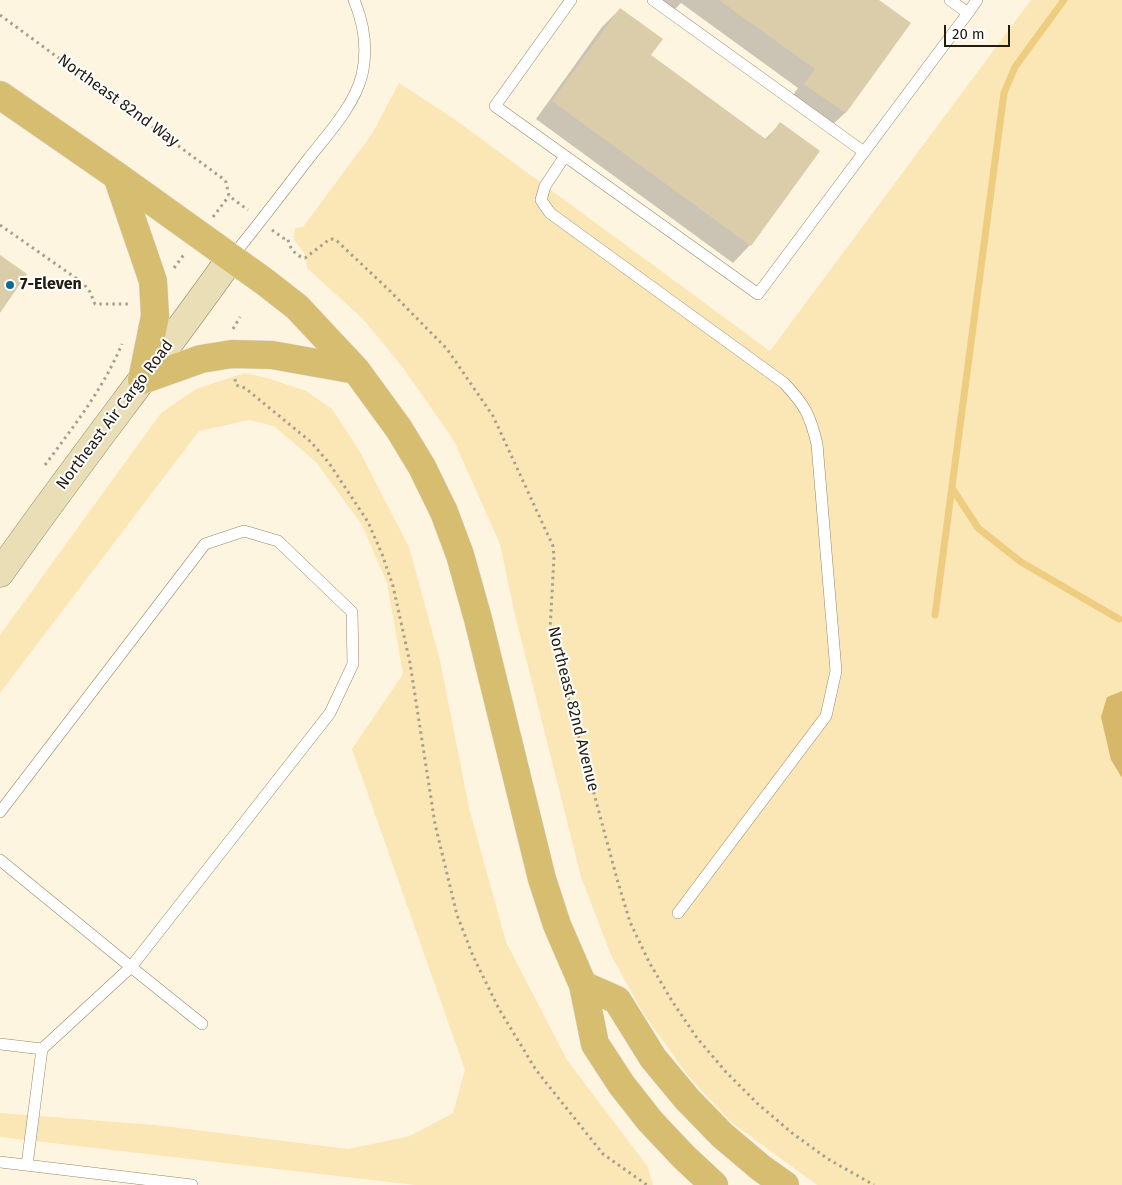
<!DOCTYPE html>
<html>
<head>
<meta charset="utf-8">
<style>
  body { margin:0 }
  #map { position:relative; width:1122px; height:1185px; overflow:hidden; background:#fef5e1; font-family:"Fira Sans",sans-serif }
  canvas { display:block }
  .scale { position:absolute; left:944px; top:25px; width:66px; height:22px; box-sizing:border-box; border:2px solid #231d11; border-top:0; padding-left:6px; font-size:15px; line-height:18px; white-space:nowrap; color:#231d11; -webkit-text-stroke:4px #fff; paint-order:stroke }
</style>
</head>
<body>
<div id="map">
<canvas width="1122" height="1185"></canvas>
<div class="scale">20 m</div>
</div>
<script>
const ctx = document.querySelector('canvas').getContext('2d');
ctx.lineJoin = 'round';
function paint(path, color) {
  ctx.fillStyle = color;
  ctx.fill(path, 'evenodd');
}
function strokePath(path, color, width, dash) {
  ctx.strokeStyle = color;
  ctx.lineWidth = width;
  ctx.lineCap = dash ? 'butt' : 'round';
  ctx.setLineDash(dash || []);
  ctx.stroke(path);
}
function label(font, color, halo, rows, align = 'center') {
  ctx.font = font + ' "Fira Sans",sans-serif';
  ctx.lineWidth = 4;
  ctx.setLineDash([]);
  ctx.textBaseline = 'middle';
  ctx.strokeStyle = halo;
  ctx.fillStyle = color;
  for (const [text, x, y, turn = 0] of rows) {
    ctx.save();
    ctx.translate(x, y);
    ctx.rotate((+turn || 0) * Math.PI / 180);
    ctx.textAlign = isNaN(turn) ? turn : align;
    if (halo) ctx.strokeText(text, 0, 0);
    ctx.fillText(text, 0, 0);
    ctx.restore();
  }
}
const green = new Path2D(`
  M1031,0H1122V691L1107,697L1111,760L1122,778V1185H817L731,1122L689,1077L643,1013L611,955L581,877L514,611L500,544L454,441L404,369L364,320L307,268L305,254L294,240L295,228L303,227L372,134L399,83L457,121L770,351Z
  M245,373L267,378L306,391L332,409L359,450L409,547L440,660L469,808L506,942L567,1060L648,1167L653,1185H415L0,1137V1113L155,1125L348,1149L410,1136L453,1113L465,1070L352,749L403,674L387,583L362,525L316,462L274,426L249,420L199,431L0,693V635L161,413L196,389Z`);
const forest = new Path2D(`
  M1122,691V778L1111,760L1101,717L1107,697Z`);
const shadow = new Path2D(`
  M647,0H877L909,23L845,113L827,130L788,102L798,88L681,3L668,16Z
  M620,9L649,56L764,140L780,124L750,245L733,263L536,119L602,27Z`);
const stream = new Path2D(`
  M952,488L978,528L1021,562L1119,619
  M935,615L1004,93L1015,67L1064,0`);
const building = new Path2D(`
  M719,0H879L911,23L846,113L804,84L815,69Z
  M620,8L663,39L651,55L767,140L780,122L820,151L751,246L552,101Z
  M0,255L27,274L0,313Z`);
const path = new Path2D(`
  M0,15L222,178L226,182L229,196L248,210
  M213,217L229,196
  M0,225L83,283L90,292L95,304H130
  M272,230L283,238L288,239C289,248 297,257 305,258L330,239H332L337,241L390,291L447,349L493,416L553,546L554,557L550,630L617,879L630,922L649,962L672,1001L697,1038L726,1072L758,1104L792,1133L828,1159L874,1185
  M174,268L185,253
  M233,329L240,317
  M235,379L236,385L245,388L311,442L329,463L368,522L382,554L393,586L410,663L435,824L457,915L473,956L499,1009L536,1070L603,1154L647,1185
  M45,465C74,426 103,389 122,344`);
const lane = new Path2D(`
  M571,0L495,106L758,294L968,13
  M653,0L864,152
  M950,0L968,13L977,0
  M565,156L545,186L541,200L550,213L784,383C805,405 810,415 817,444L836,671L826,716L678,913
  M231,258C258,225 283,192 309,158C328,134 354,106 362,75C368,49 364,24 354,0
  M0,812L205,544L244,531L278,541L352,612L353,664L330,713L131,967L202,1024
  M0,860L131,967L42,1049L27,1165
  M0,1044L42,1049
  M0,1162L192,1185`);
const secondary = new Path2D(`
  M0,573C75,466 156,364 231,258`);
const primary = new Path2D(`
  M0,95L117,176L265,282L297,307L356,370L399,429L422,467L444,512L460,555L478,619L542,879L557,925L583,985L595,1044L621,1084L650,1121L684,1157L714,1185
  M117,176L153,281L155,316L142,380
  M142,380L201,359L232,354L272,355L356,370
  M583,985L617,1000L653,1058L687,1099L722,1135L761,1168L785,1185`);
const markers = [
  [10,285,5,"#096c9a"]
];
const streetNames = [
  ["Northeast 82nd Way",118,101,36],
  ["Northeast Air Cargo Road",115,415,-53],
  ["Northeast 82nd Avenue",573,709,76]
];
const poiNames = [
  ["7-Eleven",20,285]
];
paint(green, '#fbe6b6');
paint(forest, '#d7b76a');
paint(shadow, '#0003');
strokePath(stream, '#eecd80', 7);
paint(building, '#dbccaa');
strokePath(lane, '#958867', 12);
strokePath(secondary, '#958867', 29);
strokePath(primary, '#e0dfde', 29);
strokePath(path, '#a8a08f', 3, [2.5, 4]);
strokePath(lane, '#fff', 11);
strokePath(secondary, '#eadeb7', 28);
strokePath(primary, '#d6bd6f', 28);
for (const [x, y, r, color] of markers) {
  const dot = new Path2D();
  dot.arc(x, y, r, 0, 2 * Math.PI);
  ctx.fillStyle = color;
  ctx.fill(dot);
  strokePath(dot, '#fff', 2);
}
label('16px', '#231d11', '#fff', streetNames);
label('bold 16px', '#231d11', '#fff', poiNames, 'left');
</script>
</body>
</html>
